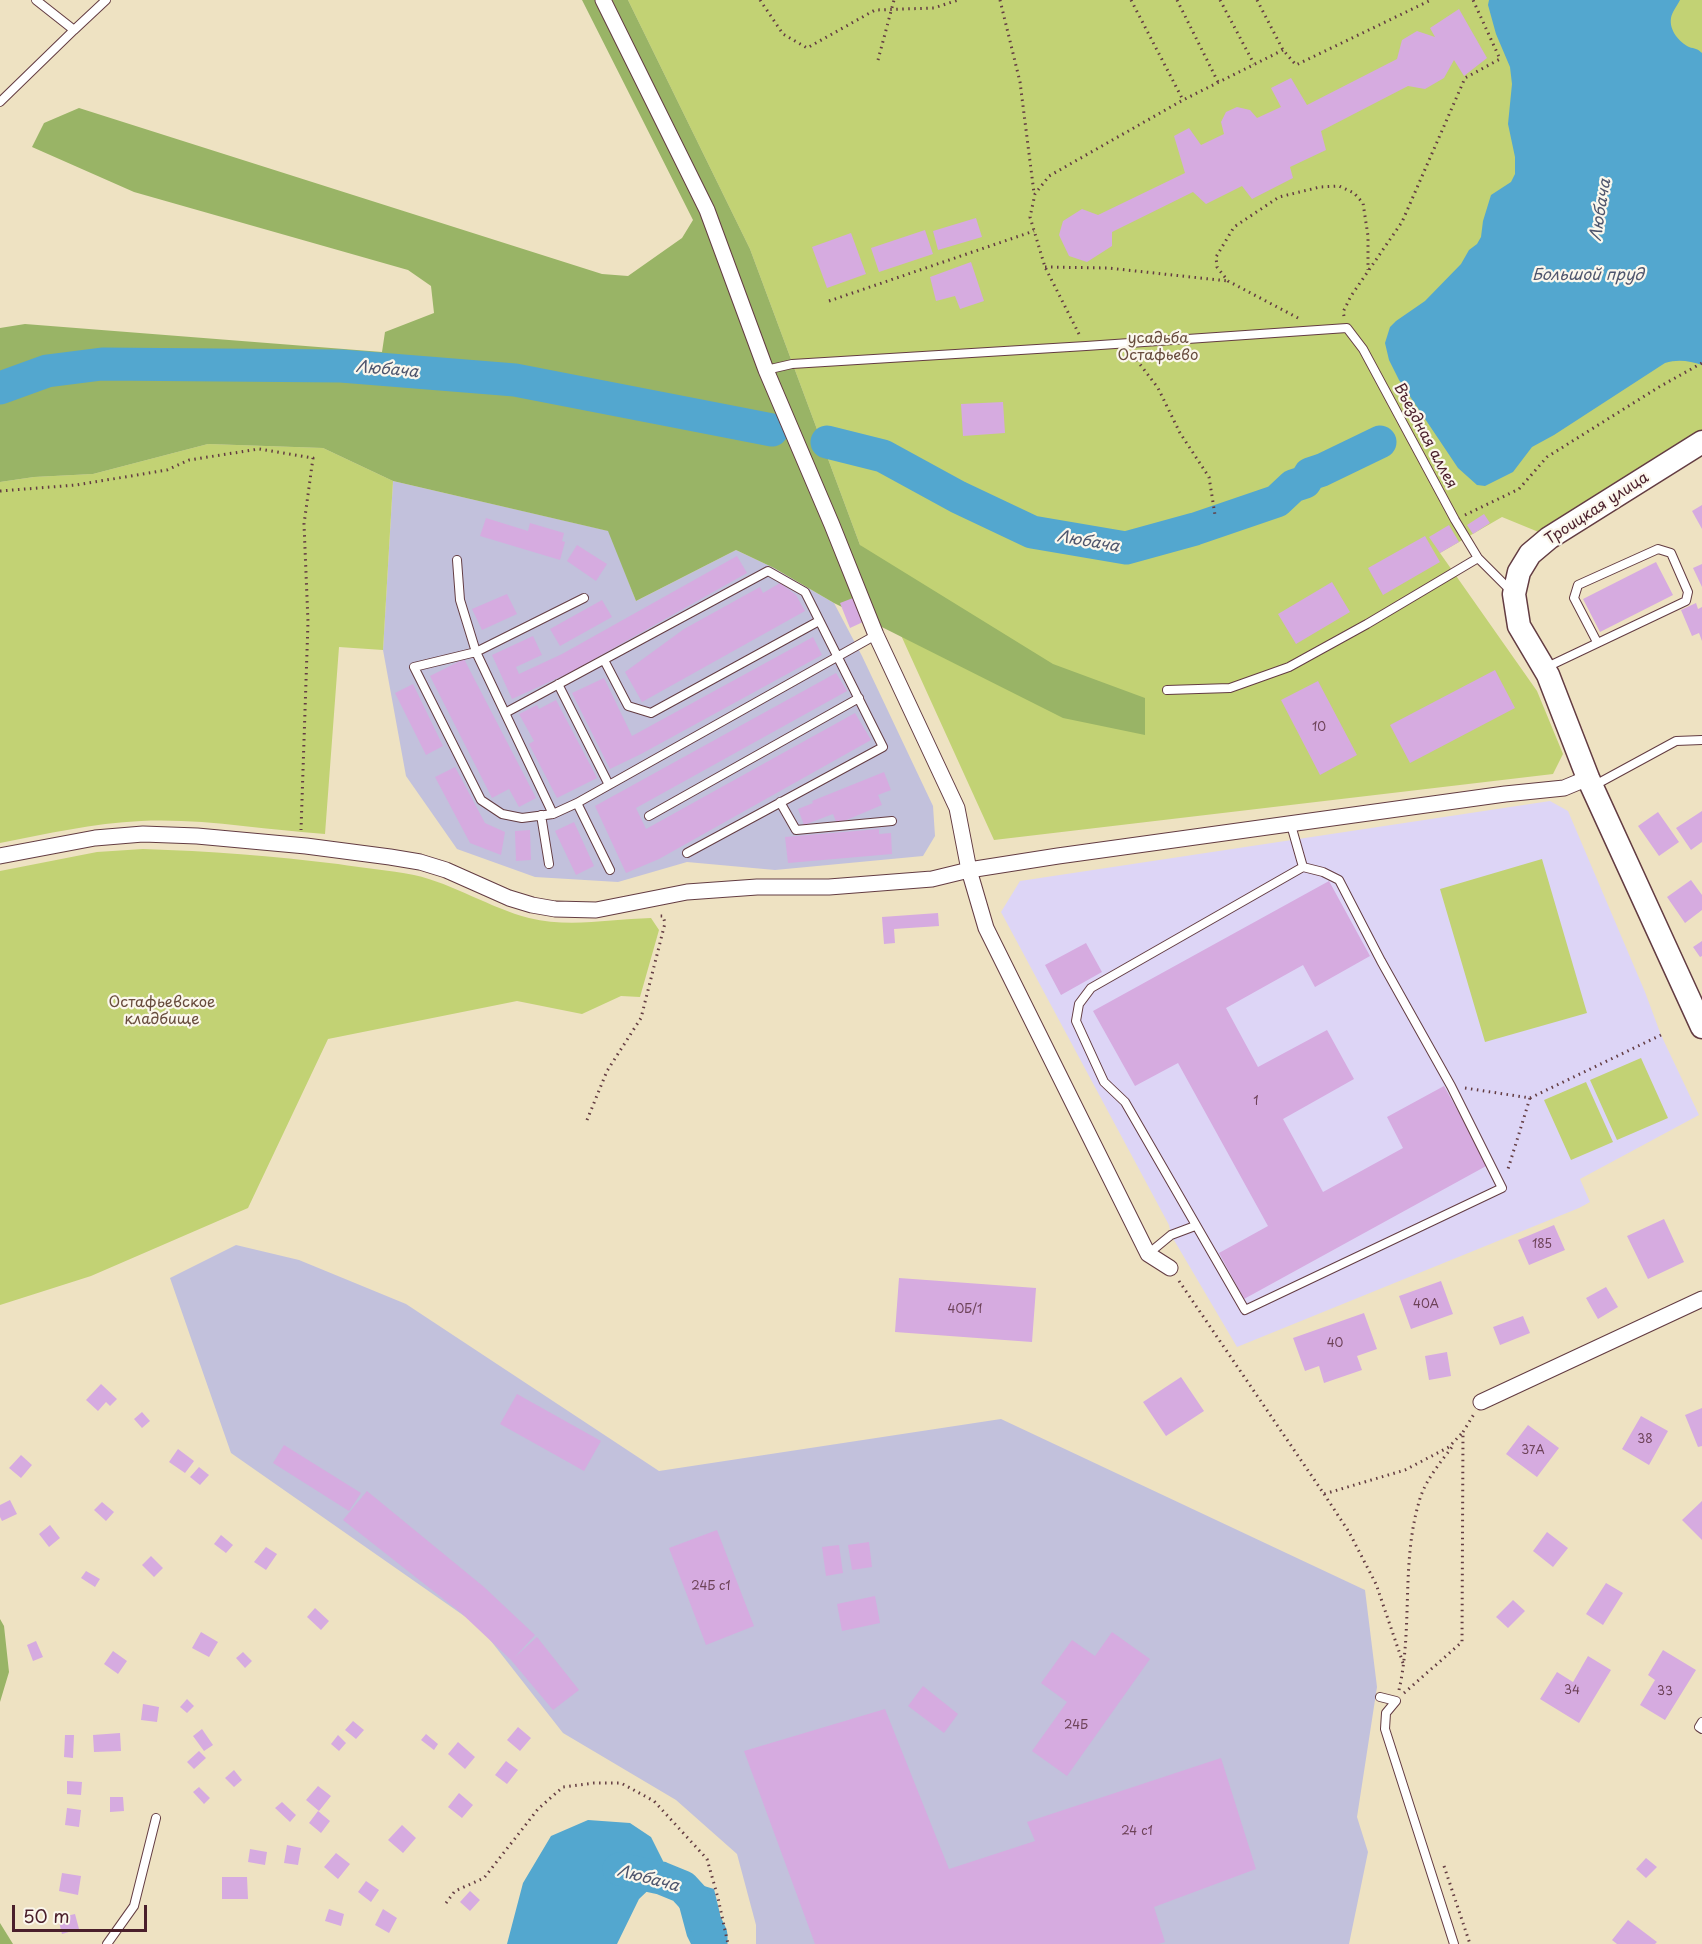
<!DOCTYPE html>
<html>
<head>
<meta charset="utf-8">
<style>
  body { margin:0 }
  #map { position:relative; width:1702px; height:1944px; overflow:hidden; background:#eee2c2; font-family:"Playpen Sans",sans-serif }
  canvas { display:block }
  .scale { position:absolute; left:12px; top:1905px; width:135px; height:27px; box-sizing:border-box; border:3px solid #4a1f2b; border-top:0; padding-left:8px; font-size:18px; line-height:21px; white-space:nowrap; color:#4a1f2b; -webkit-text-stroke:4px #fbf7ec; paint-order:stroke }
</style>
</head>
<body>
<div id="map">
<canvas width="1702" height="1944"></canvas>
<div class="scale">50 m</div>
</div>
<script>
const ctx = document.querySelector('canvas').getContext('2d');
ctx.lineJoin = 'round';
function paint(path, color) {
  ctx.fillStyle = color;
  ctx.fill(path, 'evenodd');
}
function strokePath(path, color, width, dash) {
  ctx.strokeStyle = color;
  ctx.lineWidth = width;
  ctx.lineCap = dash ? 'butt' : 'round';
  ctx.setLineDash(dash || []);
  ctx.stroke(path);
}
function label(font, color, halo, rows, align = 'center') {
  ctx.font = font + ' "Playpen Sans",sans-serif';
  ctx.lineWidth = 4.5;
  ctx.setLineDash([]);
  ctx.textBaseline = 'middle';
  ctx.strokeStyle = halo;
  ctx.fillStyle = color;
  for (const [text, x, y, turn = 0] of rows) {
    ctx.save();
    ctx.translate(x, y);
    ctx.rotate((+turn || 0) * Math.PI / 180);
    ctx.textAlign = isNaN(turn) ? turn : align;
    if (halo) ctx.strokeText(text, 0, 0);
    ctx.fillText(text, 0, 0);
    ctx.restore();
  }
}
const built = new Path2D(`
  M1550,801L1568,811L1645,992L1661,1035L1699,1115L1580,1179L1590,1202L1579,1208L1237,1347L1171,1235L1169,1225L1001,912L1020,881Z`);
const industrial = new Path2D(`
  M393,481L609,531L636,601L736,550L774,568L834,603L862,656L933,806L935,836L923,856L775,870L687,862L618,882L535,877L457,849L406,776L383,650Z
  M236,1245L299,1260L406,1304L659,1471L1001,1419L1365,1590L1377,1687L1357,1817L1368,1852L1349,1944H756V1925L737,1854L676,1800L563,1733L480,1627L231,1453L170,1278Z`);
const green = new Path2D(`
  M628,0H1702V433L1541,533L1502,517L1440,553L1537,691L1563,754L1553,774L994,840L860,545L750,249Z
  M208,444L323,448L393,481L383,650L339,647L325,834C264,830 202,818 141,821C93,823 47,834 0,843V482L34,477L93,474Z
  M143,849C209,851 273,856 338,864C363,868 389,870 414,875C454,884 490,908 529,918C570,928 610,919 651,918L659,930L640,997L621,996L582,1014L517,1001L328,1039L248,1208L91,1276L0,1305V871L97,852Z
  M1542,859L1587,1013L1485,1042L1440,889Z
  M1641,1058L1668,1118L1617,1140L1590,1080Z
  M1586,1082L1613,1142L1571,1160L1544,1100Z`);
const forest = new Path2D(`
  M582,0H628L750,249L860,545L1053,664L1145,698V735L1063,718L834,603L774,568L736,550L636,601L608,531L393,481L323,448L208,444L93,474L34,477L0,482V328L25,324L382,352L385,332L434,313L431,286L408,270L134,192L32,147L44,123L79,108L602,274L628,276L682,238L693,220Z
  M0,1619L4,1626L9,1672L0,1702Z
  M0,1923L13,1944H0Z`);
const water = new Path2D(`
  M1489,0H1680C1677,6 1672,12 1671,18C1669,30 1679,42 1689,47C1695,49 1697,48 1702,53V365C1690,361 1678,359 1665,363L1554,435L1532,447L1513,472L1485,486L1477,485L1458,468L1399,380L1389,360L1385,343L1390,327L1396,321L1425,301L1461,264L1469,250L1477,244L1481,237L1483,221L1491,195L1511,182L1515,174V157L1508,124L1512,84L1510,67L1496,34L1488,5Z
  M588,1820L630,1823L651,1837L663,1861L661,1878L639,1899L617,1944H507L523,1883L551,1836Z
  M704,1886L714,1889L720,1914L723,1944H691L687,1936L679,1906L683,1887Z`);
const river = new Path2D(`
  M0,388L47,371L102,364L341,366L515,380L772,430
  M827,442L883,456L958,497L1032,532L1126,548L1195,529L1277,501L1293,486L1305,482L1310,474L1322,470L1380,442
  M619,1869L661,1878L683,1887L694,1899L711,1935V1944`);
const building = new Path2D(`
  M1459,9L1487,58L1464,76L1454,60L1444,78L1425,89L1408,86L1321,131L1326,150L1290,167L1293,178L1252,199L1242,186L1206,204L1193,192L1112,232V246L1087,262L1069,256L1059,235L1063,221L1082,209L1098,215L1185,173L1174,136L1189,128L1201,145L1224,134L1221,122L1226,112L1237,107L1250,110L1257,118L1281,107L1271,88L1291,78L1307,105L1397,59L1402,40L1417,31L1435,37L1430,28Z
  M976,218L982,237L938,250L933,231Z
  M925,230L933,254L879,272L871,248Z
  M851,233L866,274L827,288L812,247Z
  M971,262L984,301L960,309L955,296L936,301L930,277Z
  M1003,402L1005,433L963,436L961,404Z
  M1702,505V529L1692,511Z
  M1484,514L1490,523L1473,534L1467,525Z
  M486,518L528,531L530,523L564,533L562,541L565,542L560,560L480,536Z
  M1449,525L1459,542L1440,553L1429,537Z
  M1425,536L1440,562L1383,595L1368,568Z
  M577,545L607,564L596,581L567,561Z
  M737,556L747,573L571,672L512,699L492,655L533,636L542,655L516,667L519,674L562,654Z
  M1656,562L1673,595L1600,632L1583,599Z
  M1702,564V587L1693,568Z
  M1332,582L1350,612L1296,644L1278,614Z
  M780,583L796,595L805,611L642,702L625,672L684,629L760,587L763,593Z
  M507,594L517,614L482,630L472,609Z
  M853,598L863,622L850,628L840,603Z
  M602,600L612,617L560,646L550,629Z
  M1696,603L1698,609L1702,607V641L1699,633L1692,636L1681,610Z
  M813,637L822,655L641,754L610,769L572,693L604,678L632,736Z
  M464,659L536,798L519,807L509,789L492,798L430,676Z
  M1495,670L1515,708L1410,763L1390,725Z
  M836,673L847,691L636,808L646,829L855,713L871,740L659,859L626,873L595,806Z
  M1318,681L1357,755L1320,775L1281,700Z
  M413,684L443,746L426,755L395,693Z
  M556,700L597,778L557,798L529,744L534,741L519,714L537,705L539,709Z
  M455,767L485,823L505,832L501,855L470,843L435,777Z
  M884,772L891,790L878,795L882,805L837,824L833,814L804,825L798,809L813,803L812,801Z
  M1702,811V842L1691,850L1676,828Z
  M1658,812L1679,842L1659,856L1638,826Z
  M574,822L594,866L576,875L555,831Z
  M879,829V834L891,833L892,854L788,863L785,837Z
  M530,830L531,860L516,861L515,831Z
  M1691,880L1702,895V910L1685,923L1667,897Z
  M1329,881L1370,956L1315,987L1303,965L1226,1008L1258,1067L1327,1030L1354,1079L1283,1119L1323,1192L1403,1148L1387,1117L1444,1086L1488,1165L1244,1299L1219,1253L1268,1226L1178,1063L1135,1086L1093,1011Z
  M938,913L939,926L894,929L895,943L884,944L882,917Z
  M1702,941V956L1700,957L1693,947Z
  M1086,943L1102,972L1061,995L1045,965Z
  M1664,1219L1684,1262L1648,1279L1627,1236Z
  M1554,1225L1565,1250L1529,1265L1518,1240Z
  M899,1278L1036,1288L1032,1342L895,1332Z
  M1441,1281L1453,1314L1411,1329L1399,1296Z
  M1606,1287L1618,1307L1598,1319L1586,1298Z
  M1364,1313L1377,1349L1357,1356L1362,1370L1324,1383L1319,1366L1305,1371L1293,1338Z
  M1523,1316L1530,1333L1500,1345L1493,1327Z
  M1447,1352L1451,1376L1429,1380L1425,1356Z
  M1181,1377L1204,1411L1166,1436L1143,1402Z
  M101,1384L117,1399L110,1406L106,1402L98,1411L86,1400Z
  M517,1394L601,1441L584,1471L500,1424Z
  M1702,1408V1446L1698,1447L1685,1415Z
  M142,1412L150,1421L142,1428L134,1419Z
  M1641,1416L1668,1431L1649,1465L1622,1449Z
  M1528,1425L1559,1448L1537,1477L1506,1454Z
  M284,1445L361,1493L349,1511L273,1463Z
  M178,1449L194,1461L185,1473L169,1462Z
  M21,1455L32,1465L21,1478L9,1468Z
  M199,1467L209,1475L200,1485L190,1477Z
  M367,1491L484,1587L535,1635L515,1657L537,1637L579,1690L553,1710L511,1660L460,1612L343,1520Z
  M10,1500L17,1514L2,1521L0,1517V1505Z
  M1702,1501V1540L1682,1520Z
  M102,1502L114,1512L106,1521L94,1510Z
  M50,1525L60,1538L49,1547L39,1534Z
  M717,1530L754,1626L706,1645L669,1548Z
  M1547,1532L1568,1548L1553,1567L1533,1551Z
  M221,1535L233,1545L226,1553L214,1544Z
  M869,1542L872,1567L852,1570L848,1545Z
  M839,1545L843,1573L826,1576L822,1547Z
  M266,1547L277,1554L266,1570L254,1562Z
  M151,1556L163,1568L154,1577L142,1565Z
  M86,1571L100,1579L95,1587L81,1578Z
  M1606,1583L1623,1593L1603,1625L1586,1614Z
  M875,1596L880,1623L842,1631L837,1604Z
  M1513,1600L1525,1611L1508,1628L1496,1617Z
  M315,1608L329,1621L321,1630L307,1617Z
  M201,1632L218,1642L209,1657L192,1648Z
  M1112,1632L1150,1659L1067,1776L1032,1751L1067,1702L1041,1683L1072,1640L1095,1656Z
  M36,1641L43,1657L33,1661L27,1645Z
  M1663,1650L1696,1670L1665,1720L1640,1705L1655,1680L1648,1675Z
  M113,1651L127,1661L118,1674L104,1664Z
  M243,1652L252,1661L245,1668L236,1658Z
  M1588,1656L1611,1670L1579,1723L1540,1699L1557,1672L1573,1682Z
  M923,1686L958,1714L944,1733L908,1706Z
  M187,1699L194,1706L187,1713L180,1707Z
  M143,1704L159,1707L157,1722L141,1720Z
  M885,1709L949,1869L1035,1841L1027,1822L1221,1758L1256,1869L1154,1907L1165,1942L1158,1944H815L744,1751Z
  M353,1721L364,1730L356,1739L345,1730Z
  M518,1727L531,1738L520,1751L507,1740Z
  M202,1729L213,1745L204,1751L193,1736Z
  M120,1733L121,1751L94,1752L93,1735Z
  M426,1734L438,1744L434,1750L421,1740Z
  M65,1735H74L73,1758L64,1757Z
  M338,1735L346,1743L339,1751L331,1744Z
  M458,1742L475,1757L465,1769L448,1754Z
  M199,1751L206,1758L194,1769L187,1762Z
  M506,1761L518,1770L507,1784L495,1775Z
  M234,1770L242,1780L234,1787L225,1778Z
  M67,1781L82,1782L81,1795L67,1794Z
  M318,1786L331,1796L319,1811L306,1800Z
  M199,1787L210,1798L204,1804L193,1792Z
  M459,1793L473,1805L462,1818L448,1807Z
  M110,1797H123L124,1811L110,1812Z
  M282,1802L296,1815L290,1822L275,1808Z
  M67,1808L81,1810L79,1827L65,1825Z
  M318,1811L330,1821L321,1833L309,1823Z
  M402,1825L416,1838L403,1853L388,1840Z
  M287,1845L301,1848L298,1865L284,1863Z
  M250,1849L267,1852L265,1865L248,1862Z
  M336,1853L350,1864L338,1879L324,1867Z
  M1646,1858L1657,1867L1646,1878L1636,1869Z
  M62,1873L81,1876L78,1895L59,1891Z
  M222,1877H247L248,1899H222Z
  M366,1881L379,1890L371,1902L358,1892Z
  M470,1891L480,1900L470,1911L460,1902Z
  M329,1909L344,1914L341,1926L325,1921Z
  M383,1909L397,1918L389,1933L375,1925Z
  M75,1914L79,1929L62,1934L58,1918Z
  M1628,1920L1657,1942L1655,1944H1617L1612,1940Z`);
const path = new Path2D(`
  M760,0L783,34L807,48L875,10L934,8L958,0
  M1000,0L1020,82L1034,193
  M1131,0L1183,100
  M1177,0L1218,82
  M1220,0L1254,64
  M1257,0L1283,50L1296,65L1431,0
  M878,60L894,0
  M1045,267L1108,268L1228,281
  M829,301L1034,231
  M1344,316L1343,312L1351,296L1402,222L1465,78L1500,59L1473,0
  M1298,318L1228,281L1217,267L1216,257L1234,227L1279,197L1320,187L1339,186L1354,193L1363,203L1368,236V270
  M1079,334L1045,267L1030,217L1035,194L1049,176L1183,100L1283,50
  M1133,355L1158,388L1180,433L1209,477L1215,515
  M0,491L76,485L167,470L189,460L259,449L313,458L304,524L308,622L301,830
  M1465,515L1519,489L1547,457L1659,387L1702,363
  M1465,1088L1530,1098L1508,1169
  M1530,1098L1661,1035
  M587,1120L607,1071L641,1018L665,923L663,916H659
  M1179,1281L1324,1494L1405,1470L1449,1447L1463,1432
  M1463,1432L1474,1414
  M1324,1494L1349,1532L1376,1584L1404,1666
  M1399,1690C1413,1628 1401,1563 1419,1502C1424,1482 1440,1463 1452,1447
  M1404,1693L1462,1642L1463,1432
  M1444,1866L1470,1944
  M446,1903L455,1891L484,1878L538,1809L563,1787L594,1783H621L654,1801L707,1859L718,1898L728,1944`);
const lane = new Path2D(`
  M36,0L74,30L106,0
  M0,102L74,30
  M766,370L792,364L1086,346L1347,328L1363,349L1455,520L1478,558
  M457,560L460,600L476,652L553,814
  M584,598L476,652L414,667L481,800L502,814L522,818L553,814L577,803L876,635
  M604,660L628,706L651,713L819,621
  M1547,667L1686,601L1688,592L1671,553L1658,549L1578,585L1574,598L1597,642
  M558,684L609,785
  M1167,690L1230,688L1289,667L1367,624L1478,558L1511,591
  M505,713L768,571L805,592L883,747L687,853
  M1595,785L1676,741L1702,740
  M780,802L796,830L892,821
  M577,803L610,870
  M541,815L549,864
  M649,816L859,698
  M1291,825L1303,867L1323,872L1339,880L1381,961L1451,1086L1502,1188L1245,1310L1125,1102L1104,1082L1076,1021L1079,1004L1091,988L1303,867
  M1148,1254L1171,1235L1195,1226
  M1380,1697L1396,1701L1386,1713L1385,1729L1454,1944
  M1702,1722L1699,1727L1702,1729
  M107,1944L134,1906L156,1818`);
const street = new Path2D(`
  M603,0L707,210L766,370L832,525L876,635L957,808L969,870L986,928L1148,1254L1170,1268
  M0,856L95,838L143,834L197,836L306,846L390,857L420,862L446,870L509,898L532,905L555,909L596,910L687,892L757,887H829L932,879L969,870L1058,856L1505,794L1564,788L1588,778
  M1481,1402L1702,1299`);
const secondary = new Path2D(`
  M1702,442L1549,538L1530,554L1519,572L1514,594L1519,626L1548,675L1588,778L1702,1027`);
const numberNames = [
  ["10",1319,728],
  ["1",1256,1102],
  ["185",1542,1245],
  ["40А",1426,1305],
  ["40Б/1",965,1310],
  ["40",1335,1344],
  ["38",1645,1440],
  ["37А",1533,1451],
  ["24Б с1",711,1587],
  ["34",1572,1691],
  ["33",1665,1692],
  ["24Б",1076,1726],
  ["24 с1",1137,1832]
];
const parkNames = [
  ["усадьба",1158,339],
  ["Остафьево",1158,356],
  ["Остафьевское",162,1003],
  ["кладбище",162,1020]
];
const streetNames = [
  ["Въездная аллея",1425,436,62],
  ["Троицкая улица",1597,509,-33]
];
const waterNames = [
  ["Любача",1601,210,-81],
  ["Большой пруд",1588,276],
  ["Любача",387,370,5],
  ["Любача",1088,542,10],
  ["Любача",648,1879,15]
];
paint(built, '#ddd5f6');
paint(industrial, '#c2c1dc');
paint(green, '#c2d274');
paint(forest, '#99b466');
paint(water, '#53a7cf');
strokePath(river, '#53a7cf', 33);
paint(building, '#d6abe0');
strokePath(lane, '#633c42', 10);
strokePath(street, '#633c42', 17);
strokePath(secondary, '#633c42', 25);
strokePath(path, '#633c42', 3, [1.5, 4.5]);
strokePath(lane, '#fff', 8);
strokePath(street, '#fff', 15);
strokePath(secondary, '#fff', 22);
label('12px', '#6d4258', null, numberNames);
label('15px', '#684c3d', '#fbf7ec', parkNames);
label('15px', '#4a1f2b', '#fbf7ec', streetNames);
label('italic 16px', '#4e556d', '#fbf7ec', waterNames);
</script>
</body>
</html>
